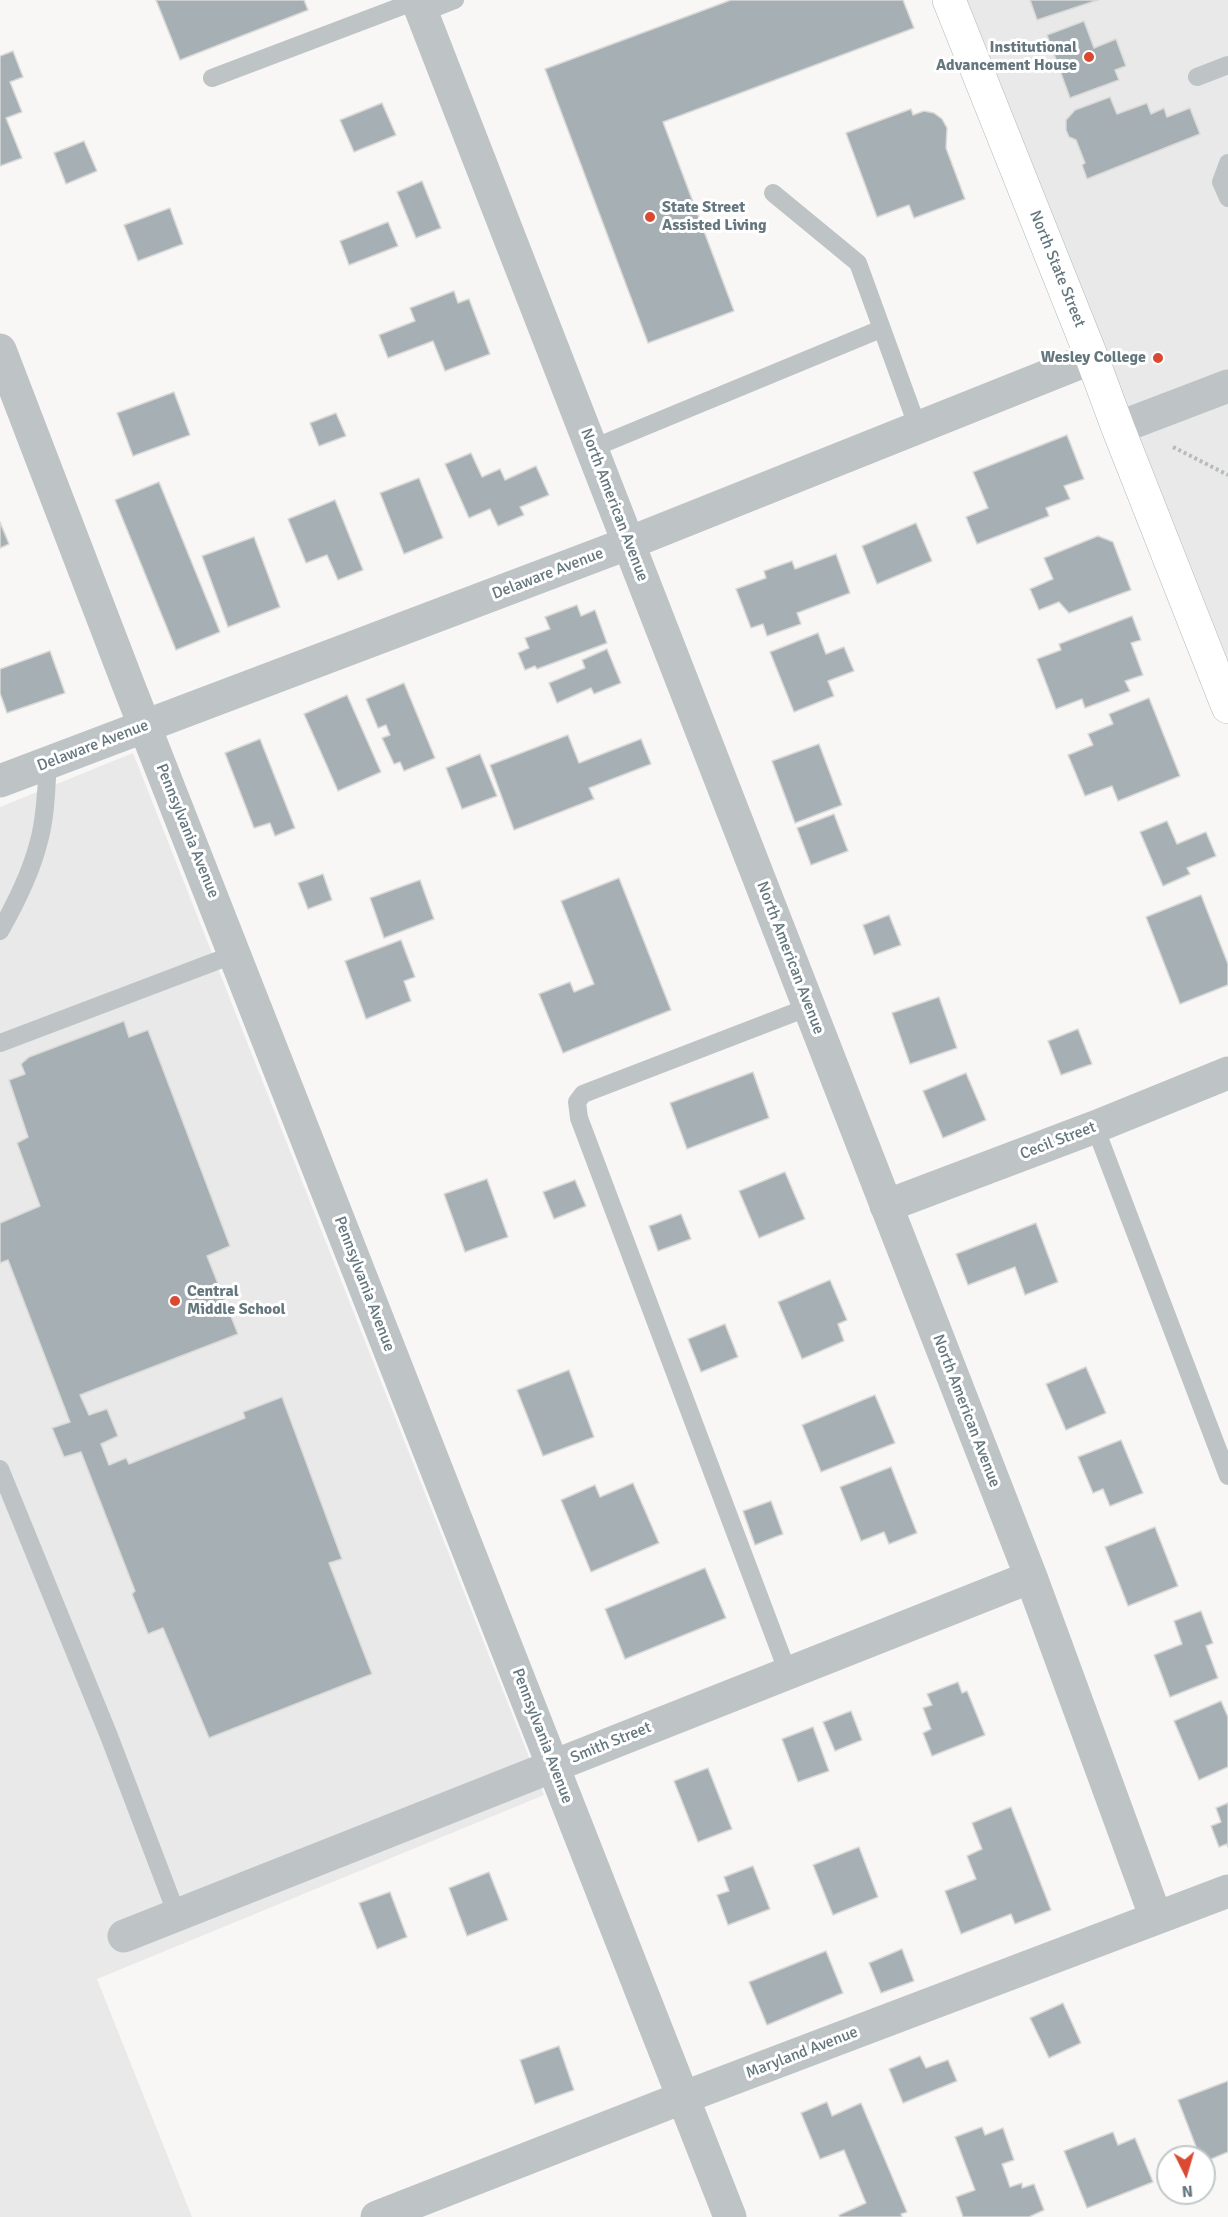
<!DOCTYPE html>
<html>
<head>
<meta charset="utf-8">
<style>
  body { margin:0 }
  #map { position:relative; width:1228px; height:2217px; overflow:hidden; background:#f8f7f5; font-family:Signika,sans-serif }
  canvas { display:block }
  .north { position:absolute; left:1156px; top:2145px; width:60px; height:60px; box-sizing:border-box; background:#fff; border:2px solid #c1c8cb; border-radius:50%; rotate:175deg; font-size:16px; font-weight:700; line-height:24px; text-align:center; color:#64767e }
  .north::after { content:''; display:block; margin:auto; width:21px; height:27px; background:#da4a33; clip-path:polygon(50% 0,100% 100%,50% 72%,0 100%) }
</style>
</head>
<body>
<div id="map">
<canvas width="1228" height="2217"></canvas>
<div class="north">N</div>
</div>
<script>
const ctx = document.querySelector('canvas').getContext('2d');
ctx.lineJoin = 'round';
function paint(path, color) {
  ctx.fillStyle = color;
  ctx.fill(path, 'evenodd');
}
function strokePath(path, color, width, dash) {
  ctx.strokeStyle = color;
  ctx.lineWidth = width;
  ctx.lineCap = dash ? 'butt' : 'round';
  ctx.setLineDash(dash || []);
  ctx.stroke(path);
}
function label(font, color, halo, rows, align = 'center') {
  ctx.font = font + ' Signika,sans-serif';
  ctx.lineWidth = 6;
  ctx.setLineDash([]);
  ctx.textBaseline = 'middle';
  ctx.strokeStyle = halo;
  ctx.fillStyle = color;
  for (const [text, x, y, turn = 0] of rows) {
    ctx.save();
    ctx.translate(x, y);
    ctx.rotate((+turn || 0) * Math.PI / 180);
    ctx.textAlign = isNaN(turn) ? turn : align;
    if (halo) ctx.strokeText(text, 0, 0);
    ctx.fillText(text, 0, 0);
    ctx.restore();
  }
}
const built = new Path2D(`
  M946,0H1228V715Z
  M133,753L544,1795L97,1979L192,2217H0V807Z`);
const building = new Path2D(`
  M156,0H304L308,10L180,60Z
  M731,0H903L914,28L663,122L734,311L648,343L545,69Z
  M1030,0H1098L1037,20Z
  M1084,21L1094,48L1116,39L1126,66L1115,70L1119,80L1070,98L1047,35Z
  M13,51L23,77L10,82L22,112L6,118L22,158L0,166V56Z
  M1110,97L1117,114L1147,103L1151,114L1164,108L1167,117L1190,108L1200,134L1087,179L1082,165L1085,163L1076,140L1069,137L1066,130V120L1075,110Z
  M382,103L396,135L354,152L340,120Z
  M911,109L913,115L924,111L934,113L942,119L947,128L946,148L965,199L914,218L909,205L877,217L846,133Z
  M84,141L97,171L66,184L54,153Z
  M422,181L441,228L416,238L397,192Z
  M170,208L183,244L138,261L124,225Z
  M388,222L398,246L349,265L340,241Z
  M454,291L458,303L469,299L490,354L445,371L433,341L388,358L379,335L415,321L410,308Z
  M174,392L190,435L133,456L117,413Z
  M336,413L346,436L319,446L310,423Z
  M1067,435L1084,479L1064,486L1070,499L1046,508L1049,516L977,544L966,517L988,508L973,472Z
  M471,453L482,477L500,469L505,480L536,466L549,495L520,507L524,515L498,526L490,509L469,518L445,464Z
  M419,478L443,538L404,554L380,493Z
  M159,482L220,632L176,650L115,500Z
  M335,500L363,570L338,580L327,555L306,563L288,519Z
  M0,522L9,544L0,548Z
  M916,523L932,561L877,584L862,546Z
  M1098,536L1113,542L1131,590L1069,613L1059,602L1039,610L1030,589L1053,579L1044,558Z
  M254,537L280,607L228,627L202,556Z
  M836,554L850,593L797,613L801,624L767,636L763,624L751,628L736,589L766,578L764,571L792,561L795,569Z
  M577,605L581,616L595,610L607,643L537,669L535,666L525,670L518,653L529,648L525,638L550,629L545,617Z
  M1132,616L1141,640L1131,643L1143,675L1125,681L1130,691L1085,708L1082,699L1056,709L1037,659L1061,650L1059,644Z
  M818,633L826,654L844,647L854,671L828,681L834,696L794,712L770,652Z
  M607,649L621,683L594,694L591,688L557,703L549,683L585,668L582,660Z
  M50,651L65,693L7,713L0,693V669Z
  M404,683L435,758L404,771L400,762L394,764L382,738L390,735L386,725L378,728L366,699Z
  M347,695L381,772L338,791L304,714Z
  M1149,698L1180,776L1118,801L1112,786L1085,796L1068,755L1093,745L1088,734L1113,724L1109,714Z
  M568,735L579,763L641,739L651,764L589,788L594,799L514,830L490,765Z
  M260,739L295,828L275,836L270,823L254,828L225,753Z
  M819,744L842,805L795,823L772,761Z
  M480,754L497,796L462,809L446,768Z
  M834,814L848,851L811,865L797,828Z
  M1167,821L1177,844L1206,832L1216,856L1187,868L1190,874L1163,886L1140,832Z
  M323,874L332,900L308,909L298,883Z
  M619,878L671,1010L563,1053L539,994L570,982L574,992L594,984L561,901Z
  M420,880L434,919L384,938L370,898Z
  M1201,895L1228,964V985L1180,1004L1146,917Z
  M889,915L901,945L874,955L863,925Z
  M401,940L415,977L404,981L411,1001L366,1019L345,961Z
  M939,997L957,1048L910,1064L892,1013Z
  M124,1021L129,1037L148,1030L230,1246L207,1256L238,1334L80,1395L89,1415L107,1409L118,1436L101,1444L109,1465L126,1458L129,1464L245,1418L243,1412L282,1397L342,1559L329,1563L372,1674L209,1738L163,1628L148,1634L132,1594L135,1591L81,1452L64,1457L52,1428L70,1422L8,1260L0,1263V1223L40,1206L17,1143L28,1137L9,1080L25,1074L21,1064L29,1057Z
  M1078,1029L1092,1064L1061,1075L1048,1041Z
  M753,1072L769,1118L687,1149L670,1103Z
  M966,1073L986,1120L943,1138L923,1091Z
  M785,1172L805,1219L759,1238L739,1191Z
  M487,1179L508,1237L465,1252L444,1194Z
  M575,1180L586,1206L554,1219L543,1192Z
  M681,1214L691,1239L658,1251L649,1226Z
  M1036,1223L1058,1282L1025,1295L1015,1267L968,1285L956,1254Z
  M830,1280L847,1320L838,1324L844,1341L802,1359L778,1302Z
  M725,1324L738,1357L701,1372L688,1339Z
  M1086,1367L1106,1413L1066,1430L1046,1384Z
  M569,1370L594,1437L543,1456L517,1390Z
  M875,1395L895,1443L821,1472L802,1425Z
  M1121,1440L1143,1493L1110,1506L1103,1489L1093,1493L1078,1457Z
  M891,1467L917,1533L889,1544L884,1532L861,1541L840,1487Z
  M633,1483L659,1543L591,1572L561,1500L595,1485L600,1497Z
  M771,1501L783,1534L755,1545L743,1511Z
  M1155,1527L1178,1586L1128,1606L1105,1547Z
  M705,1568L726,1618L625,1659L605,1609Z
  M1201,1611L1213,1643L1206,1646L1218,1678L1170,1697L1154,1655L1182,1644L1174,1621Z
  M958,1682L962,1693L967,1691L985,1735L932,1756L923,1733L931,1729L923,1708L932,1705L927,1694Z
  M1221,1701L1228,1717V1767L1199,1780L1174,1721Z
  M851,1711L862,1740L835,1751L823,1722Z
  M813,1727L829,1771L798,1782L782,1739Z
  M708,1768L732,1829L698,1842L674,1781Z
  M1228,1803V1847L1227,1844L1219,1847L1211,1826L1221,1822L1216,1808Z
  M1011,1807L1051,1910L1015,1924L1011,1914L961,1934L945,1891L976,1879L967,1856L982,1849L972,1823Z
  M859,1847L878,1897L833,1915L813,1865Z
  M753,1866L770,1909L728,1925L717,1895L729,1891L724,1877Z
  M489,1872L508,1920L467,1936L449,1888Z
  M390,1892L407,1937L377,1949L359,1903Z
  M902,1949L914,1981L881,1993L869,1963Z
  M826,1951L843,1993L767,2025L749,1982Z
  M1063,2003L1081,2043L1049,2058L1030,2018Z
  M559,2046L574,2090L535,2104L520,2060Z
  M920,2056L926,2068L948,2060L957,2081L903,2103L889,2069Z
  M1228,2081V2152L1204,2162V2157H1200L1178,2100Z
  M827,2102L832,2116L861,2103L907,2212L901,2214L902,2217H840L839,2215L866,2203L844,2150L820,2159L801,2113Z
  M982,2127L985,2135L1003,2128L1014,2160L1002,2164L1010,2187L1022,2183V2188L1034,2184L1044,2210L1029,2217H963L956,2197L975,2190L955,2137Z
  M1113,2132L1118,2145L1135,2138L1153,2182L1087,2208L1064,2151Z`);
const path = new Path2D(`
  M1173,447L1228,475`);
const lane = new Path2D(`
  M422,13L455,0
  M1197,77L1228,65
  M212,78L418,0
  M1228,163L1221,182L1228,198
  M773,193L858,263L918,428
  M593,448L881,329
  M0,931C16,903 31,873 39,841C46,816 46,789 48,763
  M0,1043L235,954
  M1095,1127L1228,1476
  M0,1469L109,1736L177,1915
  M788,1673L579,1118L577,1102L583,1094L809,1007`);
const street = new Path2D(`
  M417,0L1031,1577L1156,1918
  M0,350L130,689L730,2217
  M1118,428L1228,386
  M0,781L629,543L1092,358
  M886,1206L1095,1127L1228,1073
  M124,1936L1031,1577
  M377,2217L682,2098L1228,1891`);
const primary = new Path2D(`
  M949,0L1092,358L1118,428L1228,707`);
const markers = [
  [1089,57,6,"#da4a33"],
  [650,217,6,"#da4a33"],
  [1158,358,6,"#da4a33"],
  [175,1301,6,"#da4a33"]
];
const poiNames = [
  ["Institutional",1077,48],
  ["Advancement House",1077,66],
  ["State Street",662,208,"left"],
  ["Assisted Living",662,226,"left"],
  ["Wesley College",1146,358],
  ["Central",187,1292,"left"],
  ["Middle School",187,1310,"left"]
];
const streetNames = [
  ["North State Street",1057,269,68],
  ["North American Avenue",614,505,69],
  ["Delaware Avenue",548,574,-21],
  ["Delaware Avenue",93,746,-21],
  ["Pennsylvania Avenue",187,831,68],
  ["North American Avenue",790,958,69],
  ["Cecil Street",1058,1141,-21],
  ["Pennsylvania Avenue",364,1284,69],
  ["North American Avenue",966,1411,69],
  ["Pennsylvania Avenue",542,1736,69],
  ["Smith Street",611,1743,-22],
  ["Maryland Avenue",802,2053,-21]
];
paint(built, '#e8e9e8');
paint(building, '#a6b0b4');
strokePath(building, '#d9d9d7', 1.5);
strokePath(primary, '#b2b8bb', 34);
strokePath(path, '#b7bbbd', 4, [3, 3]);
strokePath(lane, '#bec4c6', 18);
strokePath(street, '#bec4c6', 33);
strokePath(primary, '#fff', 33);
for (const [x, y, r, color] of markers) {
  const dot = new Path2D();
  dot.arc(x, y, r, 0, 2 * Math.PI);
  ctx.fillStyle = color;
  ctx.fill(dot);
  strokePath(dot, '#fff', 2);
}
label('bold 16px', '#64767e', '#fff', poiNames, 'right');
label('16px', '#64767e', '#fff', streetNames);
</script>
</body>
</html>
